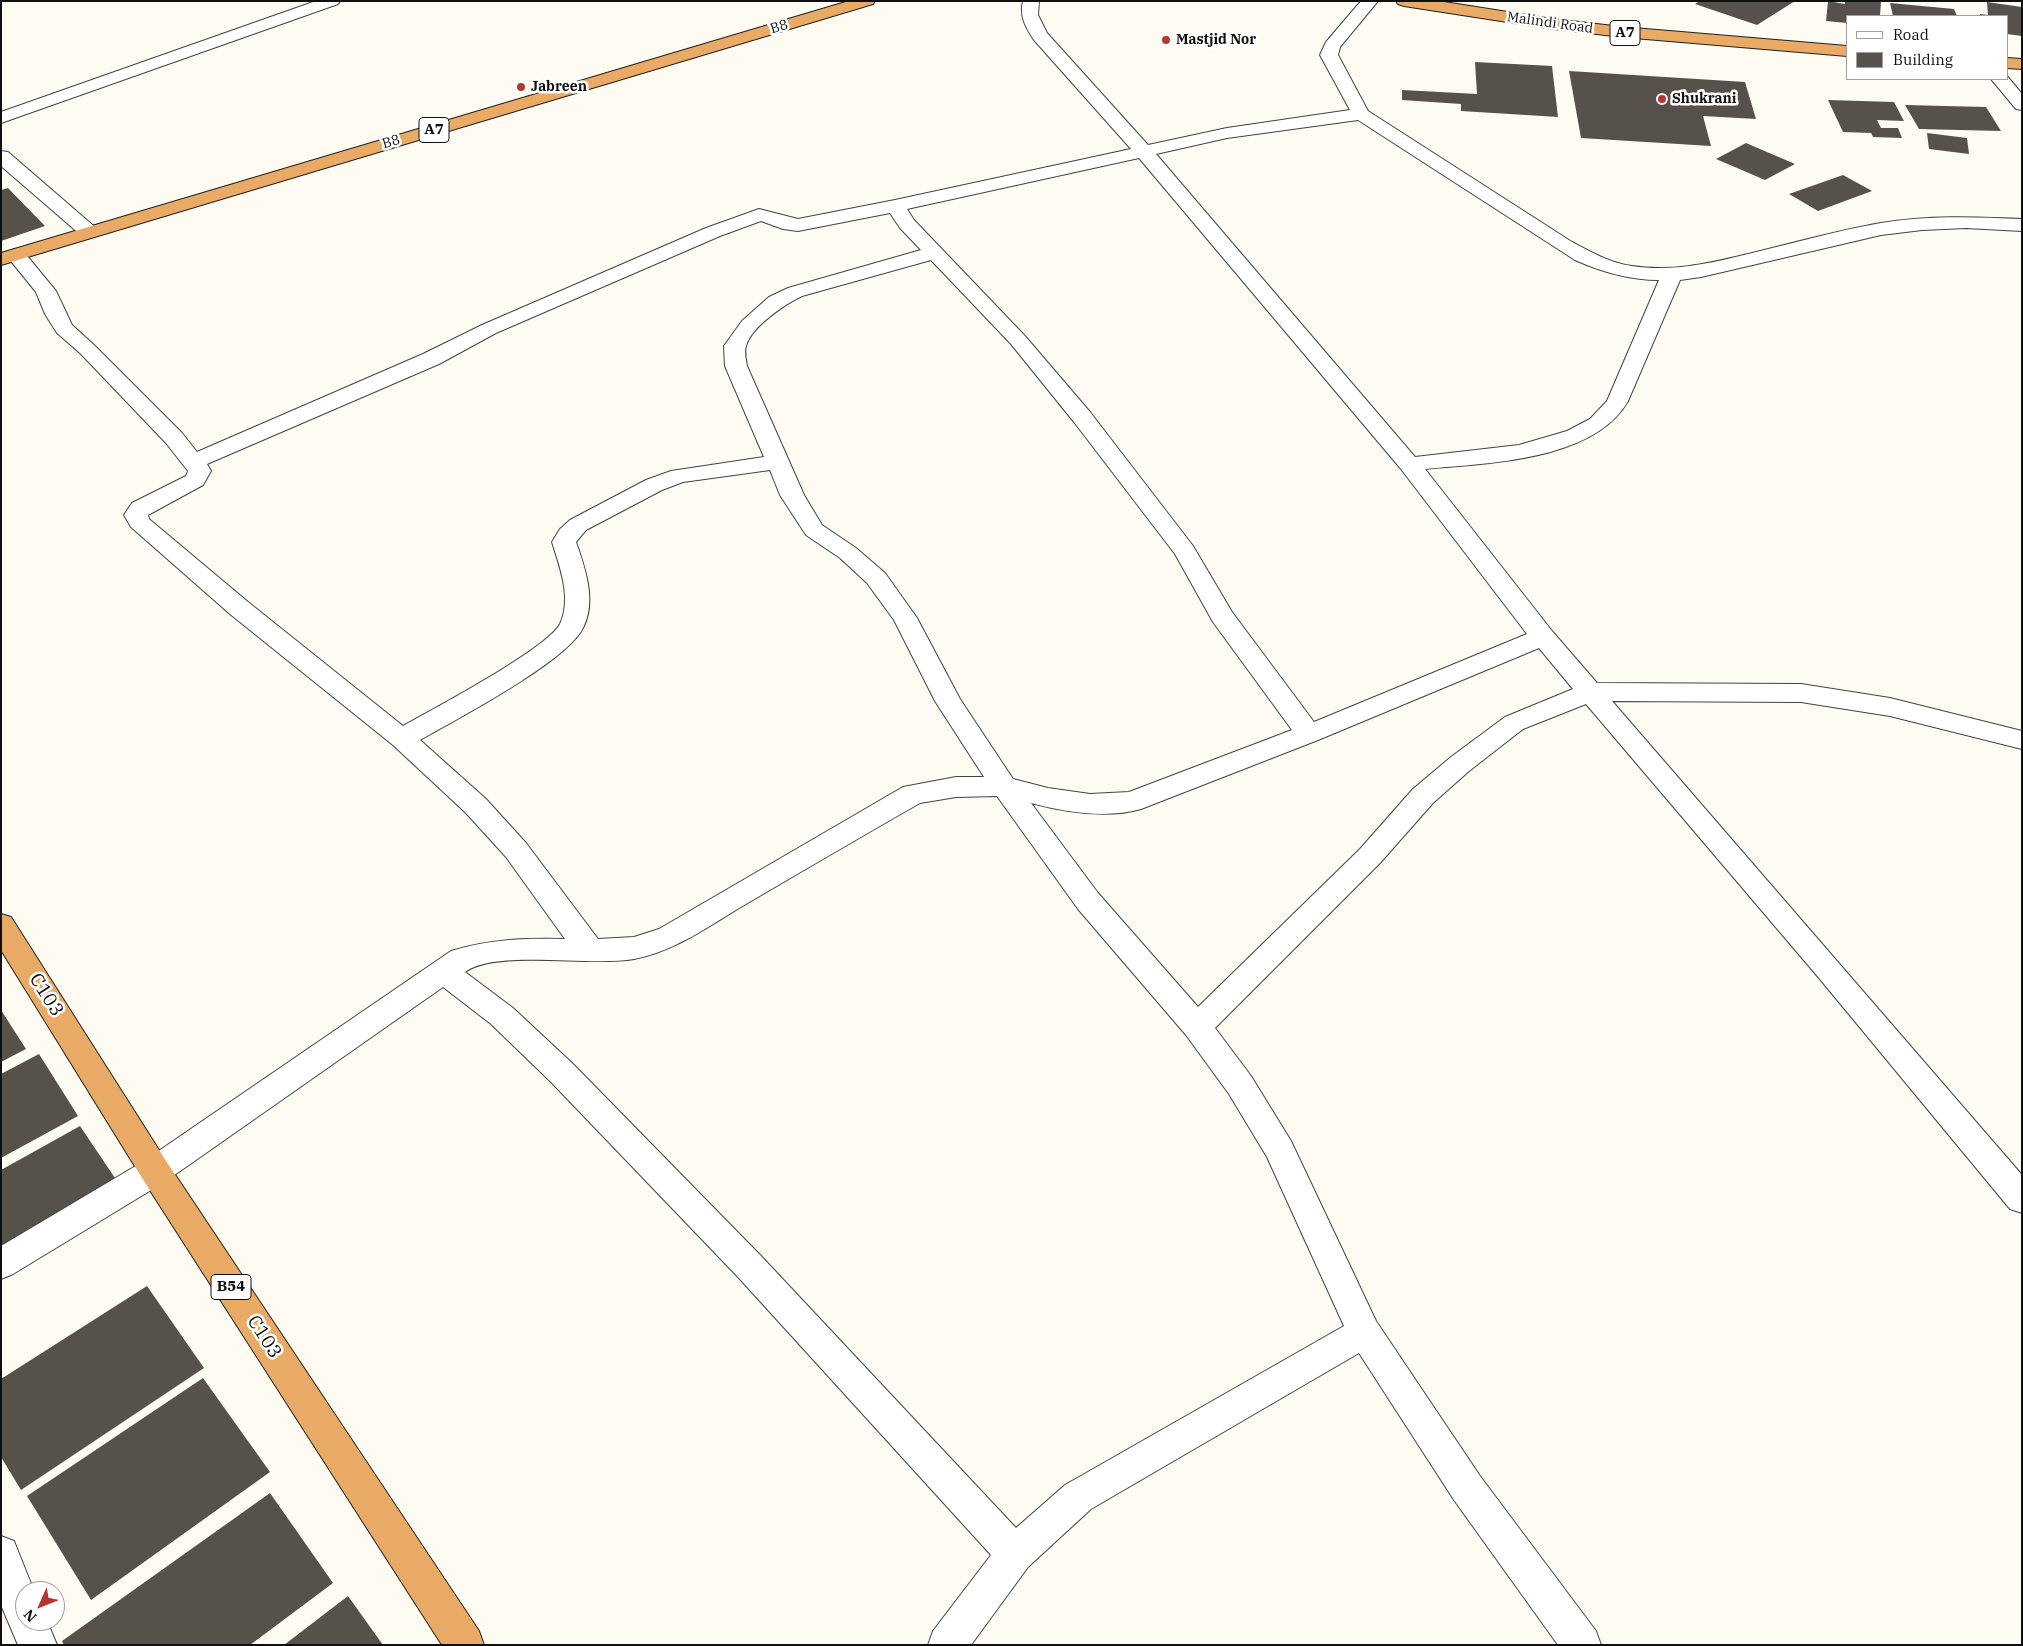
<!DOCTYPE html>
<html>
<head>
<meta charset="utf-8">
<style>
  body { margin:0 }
  #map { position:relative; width:2023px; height:1646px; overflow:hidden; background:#fefcf2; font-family:"IBM Plex Serif",serif }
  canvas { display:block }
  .frame { position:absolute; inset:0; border:2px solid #0f0f0f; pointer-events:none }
  .legend { position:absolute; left:1846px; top:15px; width:162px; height:65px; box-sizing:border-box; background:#fff; border:1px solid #9f9f9f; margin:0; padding:6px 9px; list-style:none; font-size:15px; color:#0f0f0f }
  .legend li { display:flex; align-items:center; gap:10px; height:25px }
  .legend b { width:25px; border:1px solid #9f9f9f }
  .north { position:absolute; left:15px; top:1581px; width:50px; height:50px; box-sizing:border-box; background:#fff; border:1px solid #9f9f9f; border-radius:50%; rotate:226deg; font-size:14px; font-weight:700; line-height:20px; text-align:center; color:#0f0f0f }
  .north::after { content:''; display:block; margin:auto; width:18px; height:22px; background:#b53431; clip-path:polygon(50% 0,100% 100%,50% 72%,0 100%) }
</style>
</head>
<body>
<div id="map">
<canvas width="2023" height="1646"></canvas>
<div class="frame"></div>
<ul class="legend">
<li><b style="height:6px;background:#fff"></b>Road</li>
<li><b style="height:14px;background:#57514c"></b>Building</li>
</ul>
<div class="north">N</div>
</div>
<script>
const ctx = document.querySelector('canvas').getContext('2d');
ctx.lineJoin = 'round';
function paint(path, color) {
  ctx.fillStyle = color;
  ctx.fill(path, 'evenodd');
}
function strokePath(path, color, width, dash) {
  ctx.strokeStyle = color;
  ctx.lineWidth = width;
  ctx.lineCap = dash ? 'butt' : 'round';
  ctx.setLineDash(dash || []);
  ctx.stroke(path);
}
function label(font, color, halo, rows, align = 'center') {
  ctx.font = font + ' "IBM Plex Serif",serif';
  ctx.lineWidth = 5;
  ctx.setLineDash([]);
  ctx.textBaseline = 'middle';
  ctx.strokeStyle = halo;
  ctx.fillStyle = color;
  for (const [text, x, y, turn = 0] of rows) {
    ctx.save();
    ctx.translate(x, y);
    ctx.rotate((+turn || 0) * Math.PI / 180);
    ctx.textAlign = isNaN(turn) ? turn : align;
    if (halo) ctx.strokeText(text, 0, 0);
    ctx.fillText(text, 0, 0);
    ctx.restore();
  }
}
const building = new Path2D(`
  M1700,1H1795L1757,25L1695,4Z
  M1828,1L1845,4V1H1881L1880,16H1847V23L1826,21Z
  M1987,2L2022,7V36L2007,34V16H1980V14L1988,15Z
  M1890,3L1954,9L1957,16H1893Z
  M1475,62L1552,66L1558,117L1461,111V104L1402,100V90L1477,94Z
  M1569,71L1745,82L1756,119L1703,116L1711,146L1581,138Z
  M1828,100L1894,102L1904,121L1877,120L1881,128H1898L1902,138L1873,137L1871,133L1843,132Z
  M1905,105L1986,107L2001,131L1919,129Z
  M1927,133L1967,138L1969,154L1929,149Z
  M1746,143L1795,164L1765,180L1716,159Z
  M1843,175L1872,191L1818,211L1789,194Z
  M8,188L45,226L1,241V190Z
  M1,1010L26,1049L1,1062Z
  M39,1054L78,1116L1,1158V1074Z
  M80,1126L117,1181L1,1248V1170Z
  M147,1286L204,1368L21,1490L1,1457V1379Z
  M203,1378L270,1472L91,1600L27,1496Z
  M270,1493L333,1583L250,1645H64L62,1641Z
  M348,1596L383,1645H284Z`);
const street = new Path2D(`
  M316,1H340L338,4L1,123V112Z
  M1023,1H1039L1038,15L1047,33L1148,145L1227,128L1350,110L1320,55L1326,42L1361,1H1378L1340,47L1338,55L1368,111L1572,242C1591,252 1610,263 1632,266C1670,272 1707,264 1744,255C1790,244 1835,231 1881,223C1928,215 1975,217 2022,219V231L1966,228L1922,230L1881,235L1701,277L1680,280L1628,401C1594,461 1487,463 1425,469L1552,631L1597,683L1801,684L1890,698L2022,731V749L1890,716L1801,702L1612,701L2022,1175V1213L2010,1209L1819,978L1586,704L1523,729L1469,771L1433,803L1380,863L1215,1028L1251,1076L1291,1141L1376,1321L1480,1476L1596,1631L1601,1645H1558L1454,1500L1359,1353L1091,1509L1028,1567L971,1645H928L933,1631L991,1555L738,1277L551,1082L491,1024L443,987L166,1181L13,1274L1,1279V1246L144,1161L451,951C489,939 525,938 565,939L506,857L466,813L393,745L230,614L131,527L124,515L132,503L186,476L188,471L166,443L80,353L57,333L45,314L36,292L6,255L9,251L16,249L23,251L56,291L72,325L94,345L182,433L197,452L423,354L482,325L706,228L759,209L798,219L895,200L1131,149L1034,40C1026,28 1019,16 1023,1ZM1358,120L1575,260C1602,272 1629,280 1659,280L1607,401L1590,419L1567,431L1519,445L1415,457L1156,154L1227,138ZM1139,158L1401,469L1527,634L1314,722L1232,612L1193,546L1090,412L1025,336L914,220L907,209ZM890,213L900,228L921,250L788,288L769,297L742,321L724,346L725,366L764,457L671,471L646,480L570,520L560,529L552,542C560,567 572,599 560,624C547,649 433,709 403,726L248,602L149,519L148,515L203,485L211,471L207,464L439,364L496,333L720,236L761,221L783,229L798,231ZM931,260L1011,344L1074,422L1175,554L1213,622L1292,730L1129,792L1090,794L1048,788L1013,779L960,699L917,618L885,573L856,548L822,525L804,495L747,366C746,360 744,351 746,346C751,327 785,304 802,296ZM770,470L780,495L806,535L840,558L867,583L894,620L935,701L984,777H956L903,787L659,929L634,937L598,939L526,843L486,799L420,740C457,719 566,662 583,628C597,601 585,568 576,542L586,530L662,490L683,482ZM1539,648L1573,689L1505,717L1451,757L1413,789L1360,849L1198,1007L1098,893L1031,803C1065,812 1106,819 1141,809L1318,740ZM997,796L1078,909L1186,1035L1229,1094L1267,1157L1344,1326L1065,1485L1016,1528L762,1257L573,1064L513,1008L465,972C496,949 591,967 634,959C676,951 710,925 746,904C804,870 862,836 920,803L956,797Z
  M2007,76L2022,94V110L2016,109L1991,79H2007Z
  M1,151L8,152L96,228L99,232L96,236L89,238L82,236L1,166Z
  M1,1536L14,1541L34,1591H25V1621H47L57,1645H18L1,1605Z`);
const highway = new Path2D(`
  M849,1H875L873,4L1,265V253Z
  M1396,1H1438L1546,18L1622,27L1847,46V56L1622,37L1546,28L1404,6L1398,4Z
  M2007,58L2022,59V69L2007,68Z
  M1,914L11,917L166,1161L479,1631L484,1645H442L144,1181L1,950Z`);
const markers = [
  [1166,40,5,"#b53431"],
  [521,87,5,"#b53431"],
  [1662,99,5,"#b53431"]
];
const farStreetnames = [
  ["Malindi Road",1550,23,8],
  ["B8",779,27,-17],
  ["B8",391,142,-17]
];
const farPoinames = [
  ["Mastjid Nor",1176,40],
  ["Jabreen",531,87],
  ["Shukrani",1672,99]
];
const shields = [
  [1625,33,30],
  [434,130,30],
  [231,1287,40]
];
const shieldNames = [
  ["A7",1625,33],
  ["A7",434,130],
  ["B54",231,1287]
];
const nearStreetnames = [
  ["C103",46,995,58],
  ["C103",264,1337,57]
];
paint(building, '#57514c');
strokePath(street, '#424242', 2);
strokePath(highway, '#202020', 2);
paint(street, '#fff');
paint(highway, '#e9aa65');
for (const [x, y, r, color] of markers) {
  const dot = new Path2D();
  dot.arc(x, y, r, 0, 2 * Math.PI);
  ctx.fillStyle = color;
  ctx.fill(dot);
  strokePath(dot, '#fff', 2);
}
label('14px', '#0f0f0f', '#fff', farStreetnames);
label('bold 14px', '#0f0f0f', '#fff', farPoinames, 'left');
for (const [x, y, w] of shields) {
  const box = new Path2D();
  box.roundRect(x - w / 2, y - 12.5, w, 25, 4);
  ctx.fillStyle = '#fff';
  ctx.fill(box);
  strokePath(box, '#0f0f0f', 1);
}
label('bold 15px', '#0f0f0f', null, shieldNames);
label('19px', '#0f0f0f', '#fff', nearStreetnames);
</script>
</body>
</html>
